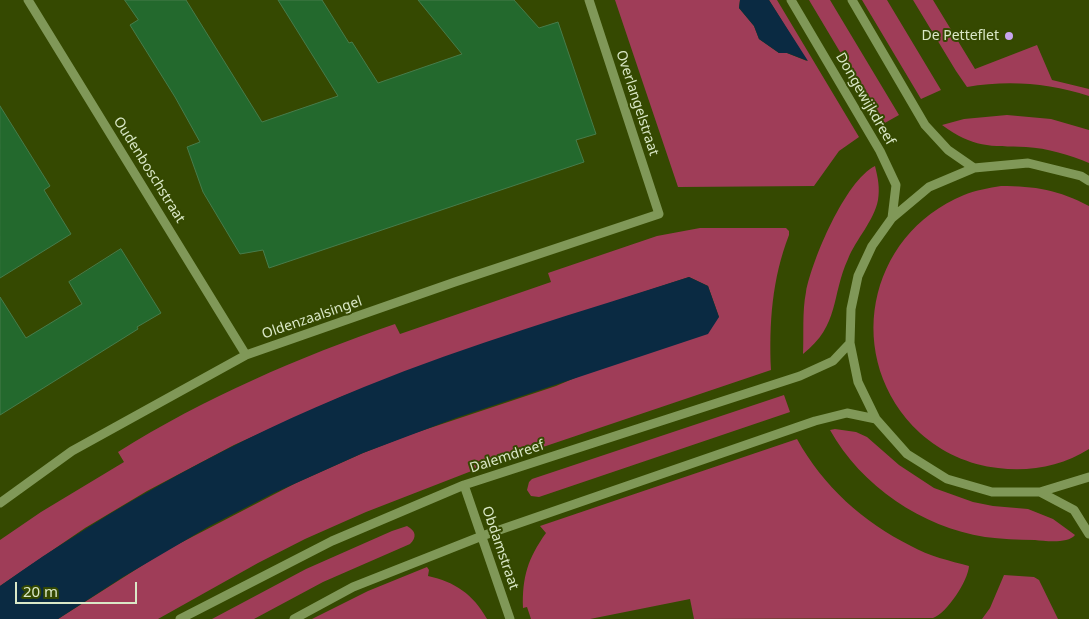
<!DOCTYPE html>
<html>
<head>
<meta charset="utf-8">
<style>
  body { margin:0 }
  #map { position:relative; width:1089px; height:619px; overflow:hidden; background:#354901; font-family:"Noto Sans",sans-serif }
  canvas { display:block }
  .scale { position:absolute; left:15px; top:582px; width:122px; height:22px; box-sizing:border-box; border:2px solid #dae8c7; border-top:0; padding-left:6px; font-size:15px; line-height:18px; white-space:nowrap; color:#dae8c7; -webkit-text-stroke:4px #354901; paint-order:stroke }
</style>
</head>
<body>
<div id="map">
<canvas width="1089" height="619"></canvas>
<div class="scale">20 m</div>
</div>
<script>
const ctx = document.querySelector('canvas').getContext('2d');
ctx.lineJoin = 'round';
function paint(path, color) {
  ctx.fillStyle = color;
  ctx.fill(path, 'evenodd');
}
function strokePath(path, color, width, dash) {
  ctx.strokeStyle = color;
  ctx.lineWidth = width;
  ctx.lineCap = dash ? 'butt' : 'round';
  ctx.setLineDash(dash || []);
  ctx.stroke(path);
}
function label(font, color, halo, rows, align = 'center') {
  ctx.font = font + ' "Noto Sans",sans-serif';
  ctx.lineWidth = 4;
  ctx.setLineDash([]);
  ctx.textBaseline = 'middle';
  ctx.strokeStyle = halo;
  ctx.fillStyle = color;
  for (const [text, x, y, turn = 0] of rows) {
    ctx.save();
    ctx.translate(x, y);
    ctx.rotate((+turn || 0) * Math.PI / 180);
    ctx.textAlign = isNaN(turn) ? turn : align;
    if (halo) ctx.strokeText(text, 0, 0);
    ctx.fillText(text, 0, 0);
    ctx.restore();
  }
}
const green = new Path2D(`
  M615,0H740L739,8L754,26L759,39L779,53H787L807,61L769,0H777L859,137L839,151L814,186L678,187Z
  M809,0H830L899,115L883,124Z
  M862,0H887L941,90L921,99Z
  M913,0H933L975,69L1037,45L1052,80L1089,89V96C1049,83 1008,80 967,87L956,71Z
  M1007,115L1051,119L1089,130V163C1070,155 1047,148 1026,147C990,146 973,148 942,125L964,119Z
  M875,166C878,178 880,188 878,200C874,221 856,239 848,259C831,296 840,325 803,354C804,334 802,312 806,292C812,260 845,181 875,166Z
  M1001,186C1035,186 1059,190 1089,206V449C1062,466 1030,472 998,468C969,465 941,452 920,433C842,360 866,235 964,195C976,190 989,188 1001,186Z
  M700,228H786L789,231V235C772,279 769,323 771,370L469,472L366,512L305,539L258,563L158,619H58L165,551L296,483L363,453L409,435L556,386L719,317L708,286L689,277L454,354L343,396L234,445L147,491L85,528L0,586V540L41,512L124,462L118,452C204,398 299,357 395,324L400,334L551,282L548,273L657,236Z
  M784,395L790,412L539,497L531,496L527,490L529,482L532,479Z
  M835,429L856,432L867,437L899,465L934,488L973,502L993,506L1028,509L1053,519L1075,535C1068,544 1045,541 1035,540C1018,540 1001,539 985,537C922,527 861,486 830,430Z
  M797,439C823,486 863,522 911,546C929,556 950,561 969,566C968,581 947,613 933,618L694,619L690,599L590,619H531L527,607L523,608C522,577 528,558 546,533L540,526Z
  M407,526C416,531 417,537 410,544L323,582L254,619H212L306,569L392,531Z
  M427,567L429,570L428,576C455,582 473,594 487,619H312L368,591Z
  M1004,575L1034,577L1039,580L1058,619H982L990,608Z`);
const water = new Path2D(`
  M740,0H769L808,61L787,53H779L759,39L754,26L739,8Z
  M689,277L708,286L719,317L708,334L456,418L363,453L274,493L208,527L123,577L58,619H0V586C113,506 235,439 364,387C470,344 580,312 689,277Z`);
const building = new Path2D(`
  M125,0H186L262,122L338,96L278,0H322L349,43L352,42L378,83L462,54L418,0H514L539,28L558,22L596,134L576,140L584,162L269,268L263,250L240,254L203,192L187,147L200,142L175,97L130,25L138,20Z
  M0,106L50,186L44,190L71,234L0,278Z
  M121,249L161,313L137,327L138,329L0,415V297L26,338L82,304L69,282Z`);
const minor = new Path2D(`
  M28,0L246,355
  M791,0L880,151L896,185L892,218
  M852,0L925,125L948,150L974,168
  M1089,181L1081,176L1028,163L974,168L929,187L892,218L872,246L858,276L851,309L850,343L858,382L876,419L907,454L947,479L992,492H1040L1089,477
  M464,485L510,619
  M1040,492L1074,510L1089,534
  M0,503L72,451L246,355L455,282L659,214L589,0
  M180,619L332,541L464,485L800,376L833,361L850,343
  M294,619L353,587L482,536L815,421L847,413L876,419`);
const markers = [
  [1009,36,5,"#c8a5ef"]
];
const poiNames = [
  ["De Petteflet",999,36]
];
const streetNames = [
  ["Dongewijkdreef",865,99,60],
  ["Overlangelstraat",637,103,72],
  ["Oudenboschstraat",149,170,58],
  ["Oldenzaalsingel",312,318,-19],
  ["Dalemdreef",507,457,-18],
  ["Obdamstraat",500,548,71]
];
paint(green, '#9f3d58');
paint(water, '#0a2a42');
paint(building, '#23692d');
strokePath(building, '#477c4b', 1);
strokePath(minor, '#809858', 9);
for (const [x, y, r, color] of markers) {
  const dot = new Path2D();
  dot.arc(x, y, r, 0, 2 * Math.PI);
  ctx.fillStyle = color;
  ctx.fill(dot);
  strokePath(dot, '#354901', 2);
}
label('14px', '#dae8c7', '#354901', poiNames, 'right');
label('14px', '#dae8c7', '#354901', streetNames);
</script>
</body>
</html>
